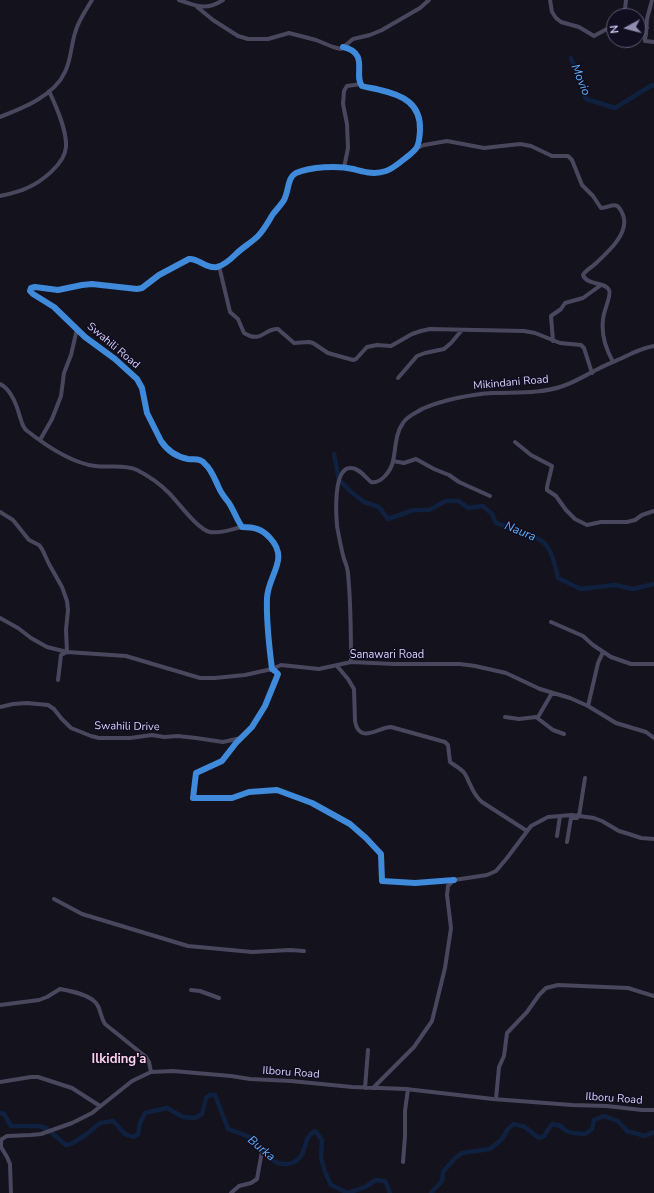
<!DOCTYPE html>
<html>
<head>
<meta charset="utf-8">
<style>
  body { margin:0 }
  #map { position:relative; width:654px; height:1193px; overflow:hidden; background:#14121c; font-family:"Nunito Sans",sans-serif }
  canvas { display:block }
  .north { position:absolute; left:606px; top:8px; width:40px; height:40px; box-sizing:border-box; background:#110e20; border:1px solid #5f5b78; border-radius:50%; rotate:263deg; font-size:11px; font-weight:700; line-height:16px; text-align:center; color:#d5cffd }
  .north::after { content:''; display:block; margin:auto; width:14px; height:18px; background:#918dae; clip-path:polygon(50% 0,100% 100%,50% 72%,0 100%) }
</style>
</head>
<body>
<div id="map">
<canvas width="654" height="1193"></canvas>
<div class="north">N</div>
</div>
<script>
const ctx = document.querySelector('canvas').getContext('2d');
ctx.lineJoin = 'round';
function strokePath(path, color, width, dash) {
  ctx.strokeStyle = color;
  ctx.lineWidth = width;
  ctx.lineCap = dash ? 'butt' : 'round';
  ctx.setLineDash(dash || []);
  ctx.stroke(path);
}
function label(font, color, halo, rows, align = 'center') {
  ctx.font = font + ' "Nunito Sans",sans-serif';
  ctx.lineWidth = 3;
  ctx.setLineDash([]);
  ctx.textBaseline = 'middle';
  ctx.strokeStyle = halo;
  ctx.fillStyle = color;
  for (const [text, x, y, turn = 0] of rows) {
    ctx.save();
    ctx.translate(x, y);
    ctx.rotate((+turn || 0) * Math.PI / 180);
    ctx.textAlign = isNaN(turn) ? turn : align;
    if (halo) ctx.strokeText(text, 0, 0);
    ctx.fillText(text, 0, 0);
    ctx.restore();
  }
}
const river = new Path2D(`
  M571,58L586,99L615,108L652,85L654,86
  M334,454L339,480L350,491L364,502L379,507L388,519L414,510H429L446,501H459L468,508L483,506L492,514L496,523C508,527 541,536 547,546C553,555 556,568 558,578L581,589L615,585L633,589L654,584
  M0,1113L4,1114L11,1126H39L46,1128L66,1145L73,1143L87,1134L100,1123L113,1121L125,1134L133,1137L138,1134L140,1123L145,1113L167,1108L183,1117L195,1118L202,1114L206,1098L210,1095H215L228,1129C236,1132 247,1135 254,1140C264,1149 269,1163 284,1164C288,1164 293,1163 296,1161C308,1153 302,1137 315,1131L322,1140L321,1157L325,1172L331,1185L348,1193L365,1187L376,1180L385,1181L390,1193
  M431,1193L442,1181L443,1172L455,1158L462,1153L490,1149L502,1139L508,1129L514,1124L525,1127L539,1138L544,1136L552,1124L561,1126C566,1134 576,1133 585,1134L592,1129L594,1120L604,1116L618,1121L627,1131L645,1136L654,1132`);
const minor = new Path2D(`
  M179,0C196,6 206,11 223,0
  M550,0L552,12L556,18L561,22L579,27L594,36L614,25
  M652,0L647,19L646,34L645,39V41L654,42
  M196,6L213,20L238,36L248,39H268L289,33L316,40L333,47L341,49L353,39L370,35L382,30L420,8L429,0
  M623,16L625,10L626,0
  M638,28H647
  M343,47C370,53 353,75 362,86C368,88 374,88 380,90C403,95 421,104 420,130C419,149 417,149 403,160C398,164 392,169 386,171C374,175 365,172 353,169C337,165 311,167 296,173C287,178 289,191 284,200C281,205 277,209 273,214C268,222 264,230 258,236C251,243 243,247 236,254C231,259 225,265 217,267C205,269 199,258 189,259L159,275L142,288L137,289L92,284L82,285L58,290L35,287L31,288L30,291L33,294L54,307L85,337L115,359L137,379L142,388L147,413L161,441C167,450 177,457 188,459C195,460 201,458 205,464C212,470 215,480 219,488C221,493 225,498 229,503C234,511 237,520 242,527C254,527 262,529 270,538C290,559 268,575 267,598C266,622 269,645 272,669L275,671L278,674L265,706L252,727L236,743L222,761L196,773L193,798H232L249,792L277,790L312,803L350,824L366,838L381,854L382,881L415,883L454,880
  M0,117C23,108 54,96 65,72C71,60 71,46 75,33C78,21 86,10 92,0
  M417,148L424,145L447,141L484,148L520,144L531,146L552,156H568L572,160L582,185L593,196L601,208C612,207 617,199 623,215C630,233 607,253 595,264C591,268 586,270 583,275C587,286 605,281 609,290C612,295 603,312 603,320C601,335 606,349 613,362
  M344,168L348,148L347,124L343,104L344,91L347,86L361,84
  M0,196C9,194 19,192 27,188C41,182 65,164 66,147C67,130 56,106 49,91
  M219,266L230,312L238,319L244,333C262,344 264,328 278,329L294,343L309,342L313,343L328,353L353,360L356,359L367,347L377,345L391,346L412,334L421,331L430,329L524,331L535,333L560,343L581,345L584,348L592,373
  M553,341L551,316L561,309L565,303L583,298L601,285
  M398,378L417,356L425,353L444,349L451,343L462,330
  M0,384C11,389 17,406 20,417C22,422 22,426 26,430C45,445 71,463 95,466C109,468 124,464 137,470C149,476 159,483 169,493C178,502 198,530 210,532C220,534 232,529 242,527
  M40,440L52,419L61,396L64,373L71,355L77,329
  M515,442L531,455L552,466L547,487V490L556,496L566,510L575,519L587,525L601,522H627L635,520L642,515L654,511
  M393,461L404,463L416,459L434,469L449,475L459,482L490,496
  M0,512L13,520L29,540L39,545L42,549L49,564L62,587L67,601L68,610L66,630L67,652L61,655L58,680
  M0,618L18,628L31,638L47,647L67,652L126,656L200,678H215L245,675L272,669L281,665L319,669L351,662L394,664H460L475,666L506,673L540,689L570,698L588,706L616,723L646,732L654,738
  M551,622L583,636L593,645L611,657L631,664H654
  M351,662C351,633 351,603 348,574C348,569 346,564 344,559C341,548 339,537 337,526C336,514 333,467 351,468C359,468 365,477 371,482C381,484 391,471 393,461C396,448 395,434 403,423C407,416 416,413 422,409C442,400 472,394 493,393C516,392 541,394 563,386C575,382 586,375 598,369C605,365 613,362 620,359C632,353 642,348 654,346
  M337,666L348,679L354,689L355,721C359,745 379,727 391,727L445,742L448,745L450,762C455,766 462,769 465,774C471,784 472,794 482,802L527,831
  M588,706L598,663L603,652
  M0,707L13,704L27,703L48,705L54,709L61,718L71,728L91,736L99,738H130L152,735L164,737L178,736L196,738L223,742L241,738
  M505,717L519,719L536,717L553,730L564,734
  M538,717L552,693
  M579,816L585,778
  M557,836L560,816
  M567,842L571,818H577L578,816
  M54,899L82,914L188,946L252,952L290,950L304,951
  M191,990L200,991L219,998
  M0,1005L39,1000L47,997L60,989C71,991 93,995 98,1006C101,1012 101,1018 105,1024L146,1057L149,1062L151,1072
  M0,1082L31,1077H38L72,1088L100,1106
  M365,1088L368,1050
  M373,1088L414,1047L432,1021L445,968L451,928L447,895L448,886L454,880L487,875L496,871L507,858L531,826L548,817L572,815L594,818L602,821L619,831L629,834L641,838L654,839
  M496,1099L499,1067L504,1056L507,1033L527,1012L539,995L546,988L558,985L628,988L654,996
  M403,1162L405,1136V1111L408,1089
  M11,1193L10,1164L7,1157L1,1147V1141L2,1139L7,1136L31,1135L41,1134L72,1123L92,1113L132,1081L151,1072L173,1071L231,1076L250,1079L291,1081L352,1087L406,1089L493,1099L572,1105L607,1106L642,1110H654
  M231,1193L239,1186L251,1183L257,1179L262,1151`);
const cycleway = new Path2D(`
  M343,47C370,53 353,75 362,86C368,88 374,88 380,90C403,95 421,104 420,130C419,149 417,149 403,160C398,164 392,169 386,171C374,175 365,172 353,169C337,165 311,167 296,173C287,178 289,191 284,200C281,205 277,209 273,214C268,222 264,230 258,236C251,243 243,247 236,254C231,259 225,265 217,267C205,269 199,258 189,259L159,275L142,288L137,289L92,284L82,285L58,290L35,287L31,288L30,291L33,294L54,307L85,337L115,359L137,379L142,388L147,413L161,441C167,450 177,457 188,459C195,460 201,458 205,464C212,470 215,480 219,488C221,493 225,498 229,503C234,511 237,520 242,527C254,527 262,529 270,538C290,559 268,575 267,598C266,622 269,645 272,669L275,671L278,674L265,706L252,727L236,743L222,761L196,773L193,798H232L249,792L277,790L312,803L350,824L366,838L381,854L382,881L415,883L454,880`);
const streetNames = [
  ["Swahili Road",113,346,40],
  ["Mikindani Road",511,383,-5],
  ["Sanawari Road",387,655],
  ["Swahili Drive",127,727,1],
  ["Ilboru Road",291,1073,4],
  ["Ilboru Road",614,1099,4]
];
const waterNames = [
  ["Movio",580,80,68],
  ["Naura",520,532,22],
  ["Burka",261,1149,40]
];
const quarterNames = [
  ["Ilkiding'a",119,1060]
];
strokePath(river, '#0f213f', 4.5);
strokePath(minor, '#49475d', 4);
strokePath(cycleway, '#408adc', 6);
label('11px', '#d5cffd', '#110e20', streetNames);
label('italic 12px', '#61aff8', '#110e20', waterNames);
label('bold 13px', '#fdd1ec', '#110e20', quarterNames);
</script>
</body>
</html>
